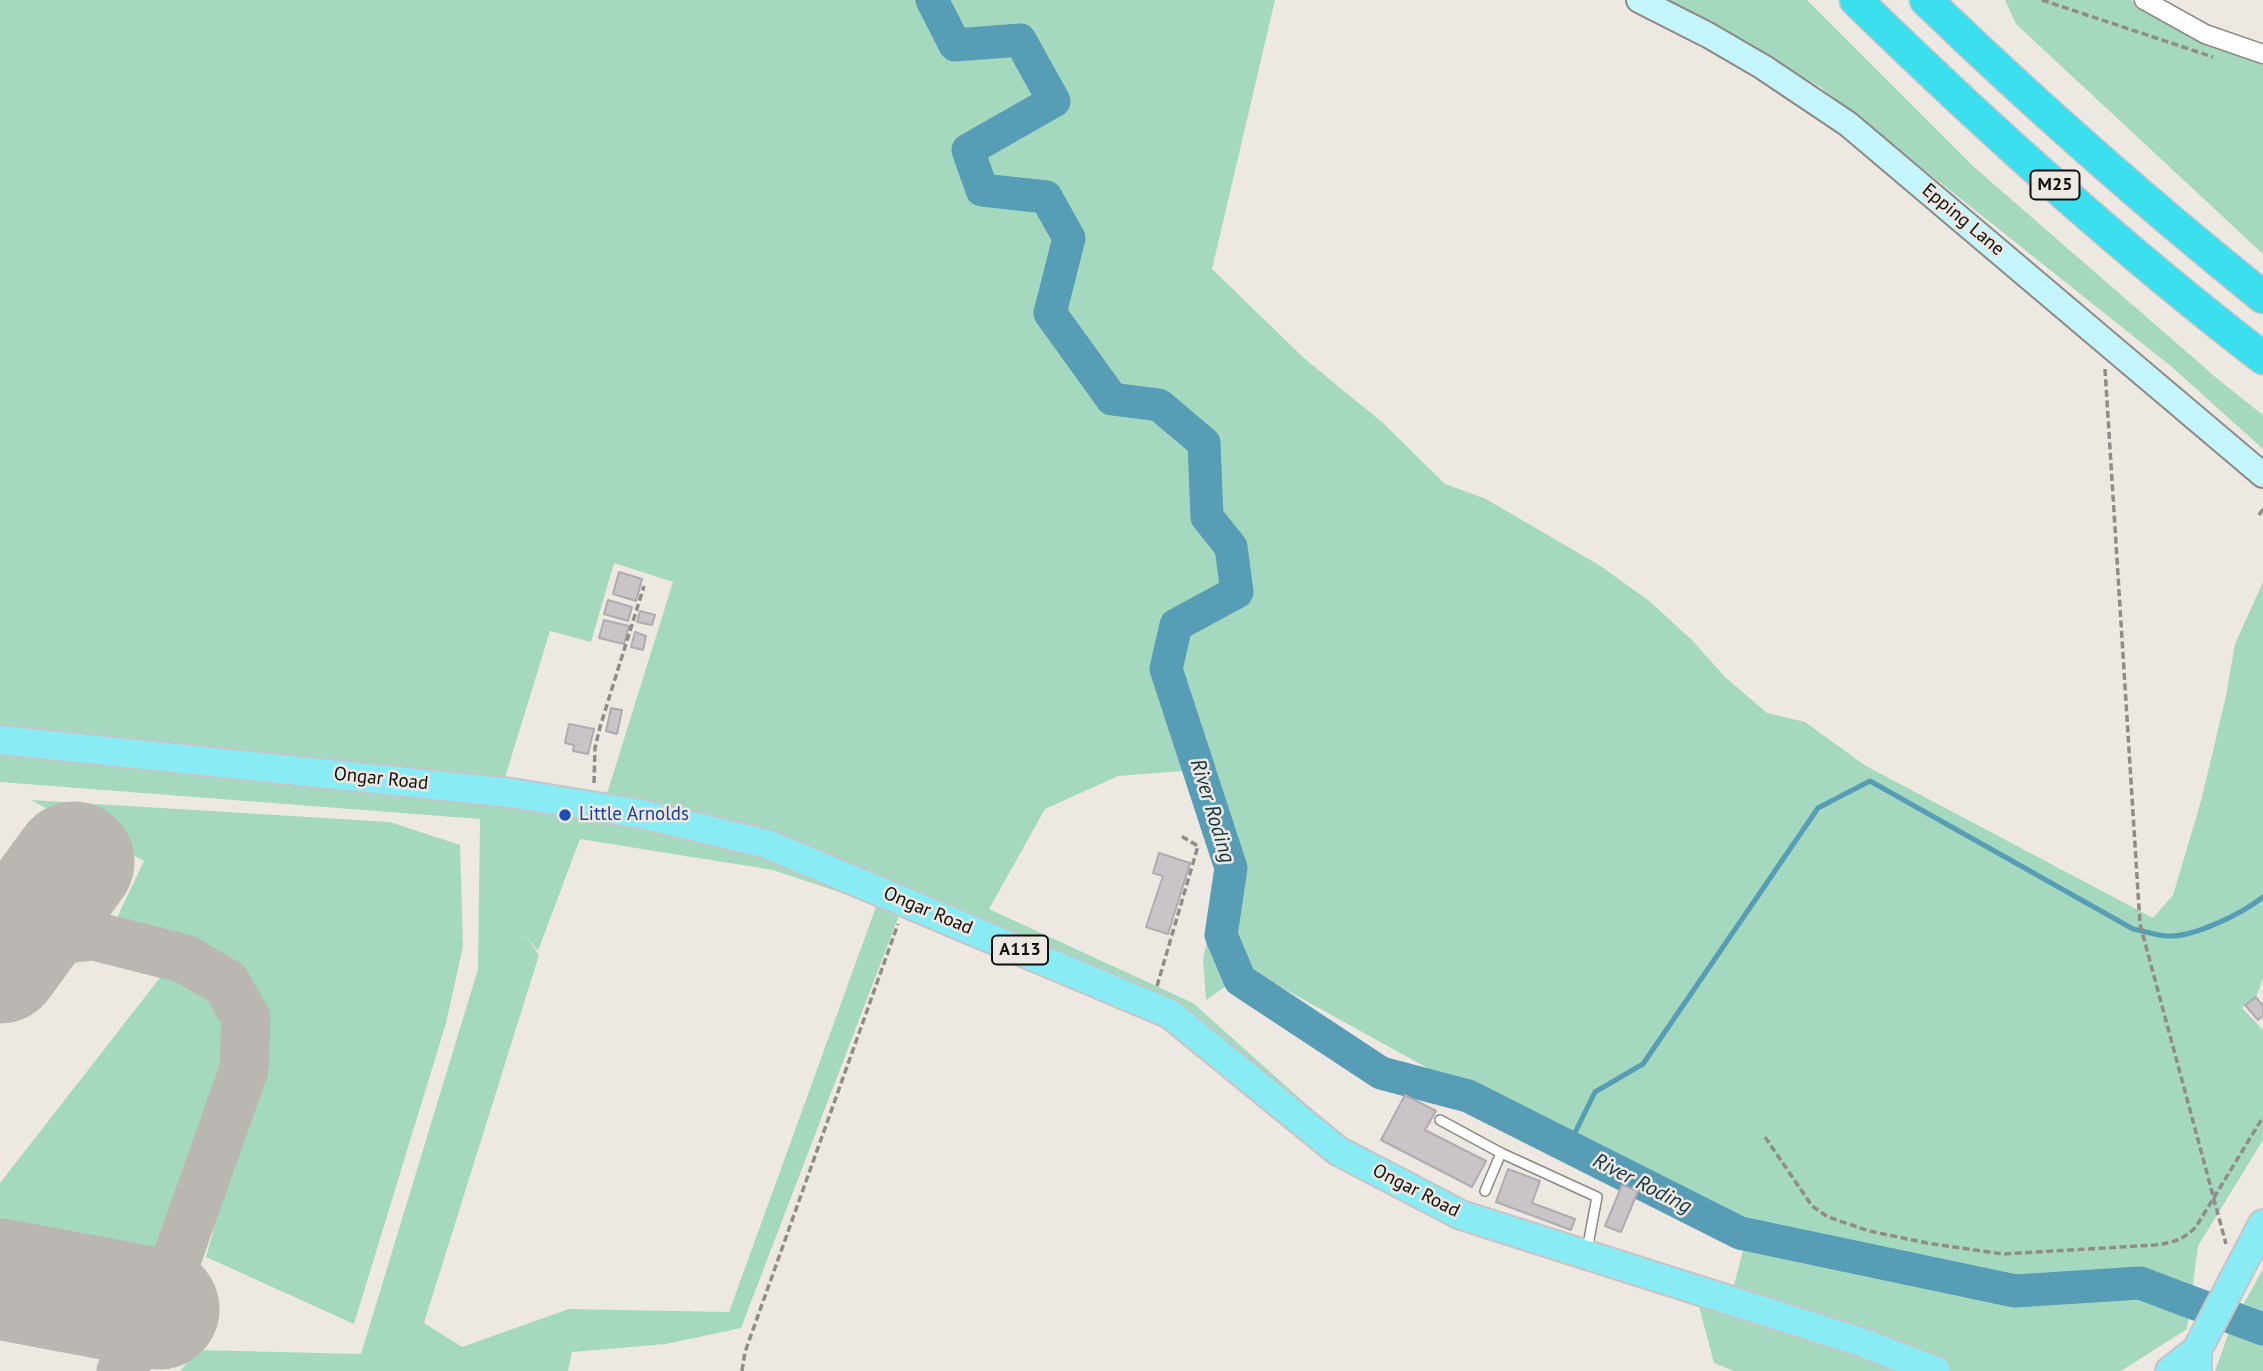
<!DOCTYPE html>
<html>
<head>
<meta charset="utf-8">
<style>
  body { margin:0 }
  canvas { display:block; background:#ede8e2 }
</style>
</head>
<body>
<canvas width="2263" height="1371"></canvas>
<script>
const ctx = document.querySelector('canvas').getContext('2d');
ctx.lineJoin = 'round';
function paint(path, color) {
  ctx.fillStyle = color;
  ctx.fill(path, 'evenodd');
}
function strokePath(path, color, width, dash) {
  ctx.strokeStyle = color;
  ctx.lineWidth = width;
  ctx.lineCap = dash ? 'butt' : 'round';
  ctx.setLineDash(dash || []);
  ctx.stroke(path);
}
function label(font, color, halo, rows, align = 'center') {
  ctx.font = font + ' "PT Sans",sans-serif';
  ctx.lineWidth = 5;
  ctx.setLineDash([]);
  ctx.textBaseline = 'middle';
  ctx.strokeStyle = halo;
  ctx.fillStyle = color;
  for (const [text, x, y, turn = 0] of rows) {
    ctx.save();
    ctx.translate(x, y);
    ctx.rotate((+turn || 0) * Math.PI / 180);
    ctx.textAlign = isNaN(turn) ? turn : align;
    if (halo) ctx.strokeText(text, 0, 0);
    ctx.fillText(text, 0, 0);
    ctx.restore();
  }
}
const green = new Path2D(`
  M0,0H1275L1212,269L1305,359L1383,423L1445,484L1486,499L1599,565L1648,600L1692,640L1725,677L1767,713L1805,722L1866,766L2153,918L2173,895L2201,801L2226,696L2235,644L2263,582V978L2256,997L2242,1008L2263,1030V1140L2198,1246L2187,1329L2121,1371H1734L1714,1363L1697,1299L1461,1224L1165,1022L898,908V918L741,1328L666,1344L572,1352L568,1371H180L197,1350L361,1354L478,969L480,819L0,782ZM614,563L673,582L605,800L503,784L550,631L591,642ZM1182,771L1224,867L1203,959L1206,1000L1250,970L1440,1075L1507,1105L1674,1190L1751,1221L1734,1285L1467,1205L1343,1137L1193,1003L989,909L1045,809L1118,776ZM580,839L773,870L866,901L876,907L729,1312L569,1309L462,1347L424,1323L539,955L525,934L538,951Z
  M1664,0H1807L1974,167L2220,381L2263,415V449L2172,367L1819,86Z
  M2005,0H2131L2150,15L2202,42L2263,62V254L2016,24Z
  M31,800L390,822L460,845L463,946L446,1023L354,1324L206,1257L231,1167L259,1088L266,1036L252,991L212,951L159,931L113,926L144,861Z
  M166,970L202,982L225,1004L235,1047V1070L168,1254L0,1222V1183Z
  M2263,1269V1371H2215L2231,1327Z`);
const stream = new Path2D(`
  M1568,1147L1595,1092L1643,1064L1818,808L1870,781L2133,929C2144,931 2155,935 2166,936C2193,938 2241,914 2263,897`);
const river = new Path2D(`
  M932,0L955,45L1020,40L1054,101L968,150L982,190L1046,197L1069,238L1050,313L1112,399L1159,405L1204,443L1207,517L1231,547L1237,592L1176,625L1166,669L1231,868L1221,935L1240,980L1381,1073L1468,1096L1740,1233L2015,1291L2140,1283L2263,1329`);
const taxiway = new Path2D(`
  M0,946L94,936L185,959L226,983L246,1018L244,1069L159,1309L121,1371`);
const runway = new Path2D(`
  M0,963L74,862
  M0,1279L159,1309`);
const building = new Path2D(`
  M619,572L642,579L636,601L613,594Z
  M608,600L632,607L628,621L604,614Z
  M640,611L655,615L652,625L637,622Z
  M604,620L629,626L624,644L599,638Z
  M635,632L646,636L643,650L631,647Z
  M611,708L622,710L617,734L606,731Z
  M569,724L594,729L588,754L573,751L574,745L565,743Z
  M1159,853L1190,863L1168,934L1146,927L1163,876L1153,873Z
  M2256,997L2263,1006V1016L2258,1020L2245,1005Z
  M1405,1095L1436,1111L1425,1130L1486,1161L1472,1187L1381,1140Z
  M1508,1169L1540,1181L1532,1203L1575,1219L1571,1230L1496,1202Z
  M1622,1185L1638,1191L1621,1232L1605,1226Z`);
const path = new Path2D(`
  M2042,0L2213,57
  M2105,369L2140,924L2226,1244
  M2259,515L2263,509
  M594,783L595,748L600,727L644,586
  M1157,986L1198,846L1181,836
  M1765,1137L1812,1206L1828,1217L1869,1231L1927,1243L2003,1254L2154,1245C2172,1243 2183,1240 2196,1227L2263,1117
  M742,1371L745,1352L898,924`);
const lane = new Path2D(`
  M1440,1120L1501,1153L1597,1197L1587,1250
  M1485,1191L1501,1153`);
const street = new Path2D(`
  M2144,0L2205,34L2263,54`);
const secondary = new Path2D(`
  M1639,0L1708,35L1763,67L1848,124L2263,475`);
const primary = new Path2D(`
  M0,740L511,793L641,814L767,844L1170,1014L1338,1151L1461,1215L1861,1342L1936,1371
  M2170,1371L2197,1350
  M2197,1371V1350L2263,1224`);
const highway = new Path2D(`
  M1856,0C1985,126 2120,248 2263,358
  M1926,0C2034,104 2146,203 2263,297`);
const markers = [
  [565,815,7,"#1a4fb4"]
];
const shields = [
  [2055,185,49],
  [1020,950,56]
];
const shieldNames = [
  ["M25",2055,185],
  ["A113",1020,950]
];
const streetNames = [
  ["Epping Lane",1963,220,40],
  ["Ongar Road",381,779,6],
  ["Ongar Road",928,911,23],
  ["Ongar Road",1416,1191,27]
];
const transitNames = [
  ["Little Arnolds",579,815]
];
const waterNames = [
  ["River Roding",1212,811,73],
  ["River Roding",1642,1184,27]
];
paint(green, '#a5d9bf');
strokePath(stream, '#569db5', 5);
strokePath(river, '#569db5', 33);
strokePath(taxiway, '#bab6b1', 49);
strokePath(runway, '#bab6b1', 121);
paint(building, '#cac3c8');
strokePath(building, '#b1abaf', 2);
strokePath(lane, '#8d8883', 12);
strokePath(street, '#8d8883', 21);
strokePath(secondary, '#8d8883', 28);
strokePath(primary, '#c6c5c5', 32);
strokePath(highway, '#c6c5c5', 35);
strokePath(path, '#908c88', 3.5, [7, 3.5]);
strokePath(lane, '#fff', 9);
strokePath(street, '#fff', 18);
strokePath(secondary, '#c4f5fa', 24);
strokePath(primary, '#89ecf5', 28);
strokePath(highway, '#3bdfee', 32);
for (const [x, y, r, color] of markers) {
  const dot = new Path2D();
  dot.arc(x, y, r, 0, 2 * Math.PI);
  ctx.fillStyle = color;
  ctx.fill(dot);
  strokePath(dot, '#ede8e2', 2.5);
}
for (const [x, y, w] of shields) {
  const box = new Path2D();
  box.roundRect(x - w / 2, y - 14.5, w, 29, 5);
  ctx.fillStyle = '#ede8e2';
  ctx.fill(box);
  strokePath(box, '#100e0d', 2);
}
label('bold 18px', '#100e0d', null, shieldNames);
label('19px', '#100e0d', '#ede8e2', streetNames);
label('19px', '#164399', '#ede8e2', transitNames, 'left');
label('italic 21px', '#12343f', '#ede8e2', waterNames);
</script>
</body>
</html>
